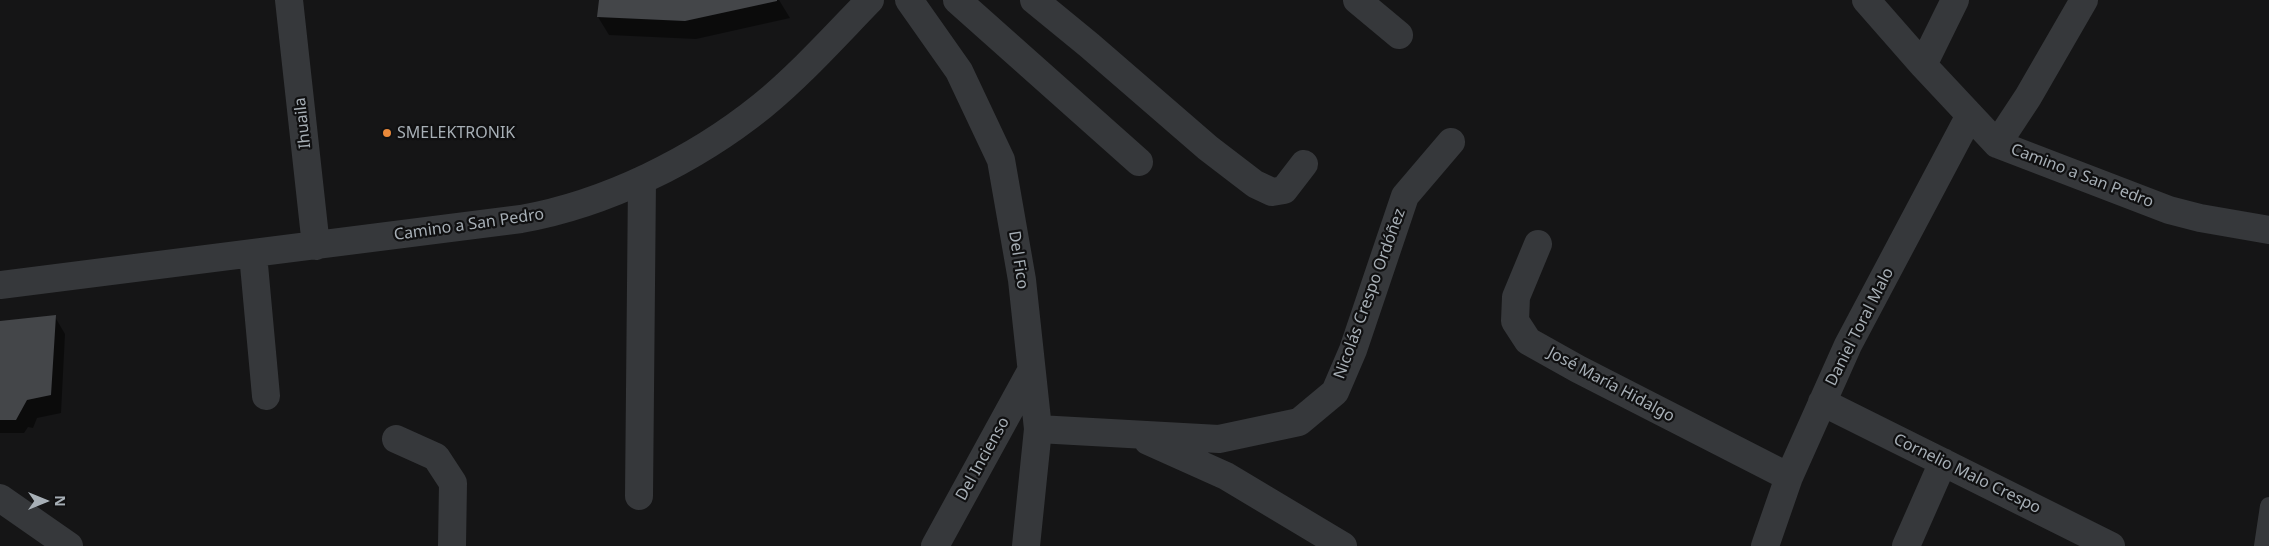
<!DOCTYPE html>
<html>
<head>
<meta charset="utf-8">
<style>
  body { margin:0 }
  #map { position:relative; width:2269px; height:546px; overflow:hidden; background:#151516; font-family:"Noto Sans",sans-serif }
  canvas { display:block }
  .north { position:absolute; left:20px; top:476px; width:50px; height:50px; -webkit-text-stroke:4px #101011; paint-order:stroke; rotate:90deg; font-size:14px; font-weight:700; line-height:20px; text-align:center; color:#a7afb6 }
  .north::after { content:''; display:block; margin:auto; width:18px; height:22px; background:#a7afb6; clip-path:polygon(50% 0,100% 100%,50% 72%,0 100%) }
</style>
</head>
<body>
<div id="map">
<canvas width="2269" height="546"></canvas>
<div class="north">N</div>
</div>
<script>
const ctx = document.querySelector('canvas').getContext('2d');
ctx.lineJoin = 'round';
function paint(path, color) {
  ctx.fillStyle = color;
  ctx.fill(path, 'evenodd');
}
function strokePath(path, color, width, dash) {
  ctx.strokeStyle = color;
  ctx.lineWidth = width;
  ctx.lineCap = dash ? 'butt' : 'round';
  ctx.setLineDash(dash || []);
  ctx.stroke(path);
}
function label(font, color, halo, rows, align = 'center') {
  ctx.font = font + ' "Noto Sans",sans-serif';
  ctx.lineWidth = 4.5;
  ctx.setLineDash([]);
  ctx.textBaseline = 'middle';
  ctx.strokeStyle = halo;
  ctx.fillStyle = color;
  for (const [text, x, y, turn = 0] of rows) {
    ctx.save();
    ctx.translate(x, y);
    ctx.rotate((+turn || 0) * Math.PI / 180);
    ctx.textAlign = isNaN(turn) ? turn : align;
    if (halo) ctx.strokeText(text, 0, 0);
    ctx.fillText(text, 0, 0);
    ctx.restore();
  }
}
const shadow = new Path2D(`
  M601,0H779L790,18L696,39L609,35L598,17Z
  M55,317L65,334L61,413L37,418L33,428L28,427L24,433H0V322Z`);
const building = new Path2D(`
  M599,0H777V1L685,21L597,17Z
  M56,315L51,395L27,400L16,420H0V321Z`);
const service = new Path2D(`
  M2263,546L2269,506`);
const minor = new Path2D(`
  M289,0L316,246
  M909,0L959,71L1001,160L1022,280L1038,429L1026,546
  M957,0L1139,162
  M1034,0L1089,45L1208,148L1255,184L1272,192L1284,190L1304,164
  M1357,0L1399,35
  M1866,0L1923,65L1997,144L2169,210L2200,218L2269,230
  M1923,65L1955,0
  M1997,144L2028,97L2084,0
  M1538,244L1516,297L1515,321L1528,341L1578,369L1789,477
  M253,254L266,396
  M0,285L521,219C606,204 695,160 762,106C801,74 835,36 870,0
  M1822,402L2111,546
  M1038,429L1219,439L1299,422L1335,392L1353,350L1405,196L1451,142
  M396,439L436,457L453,483L452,546
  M1148,441L1226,476L1343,546
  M639,496L642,180
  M0,498L69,546
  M935,546L1031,371
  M1765,546L1789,477L1848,345L1970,115
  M1906,546L1943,462`);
const markers = [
  [387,133,5,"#e9893a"]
];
const streetNames = [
  ["Ihuaila",303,123,-96],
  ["Camino a San Pedro",2082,176,21],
  ["Camino a San Pedro",469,225,-8],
  ["Del Fico",1018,260,81],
  ["Nicolás Crespo Ordóñez",1370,294,-70],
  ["Daniel Toral Malo",1860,327,-63],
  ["José María Hidalgo",1611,385,28],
  ["Del Incienso",983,459,-61],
  ["Cornelio Malo Crespo",1967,474,26]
];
const poiNames = [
  ["SMELEKTRONIK",397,133]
];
paint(shadow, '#0007');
paint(building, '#444649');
strokePath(service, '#36383b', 18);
strokePath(minor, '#36383b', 28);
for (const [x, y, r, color] of markers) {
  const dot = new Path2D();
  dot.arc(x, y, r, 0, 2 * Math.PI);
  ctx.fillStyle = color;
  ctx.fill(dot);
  strokePath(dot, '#101011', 2);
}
label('16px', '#a7afb6', '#101011', streetNames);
label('16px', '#a7afb6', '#101011', poiNames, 'left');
</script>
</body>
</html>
